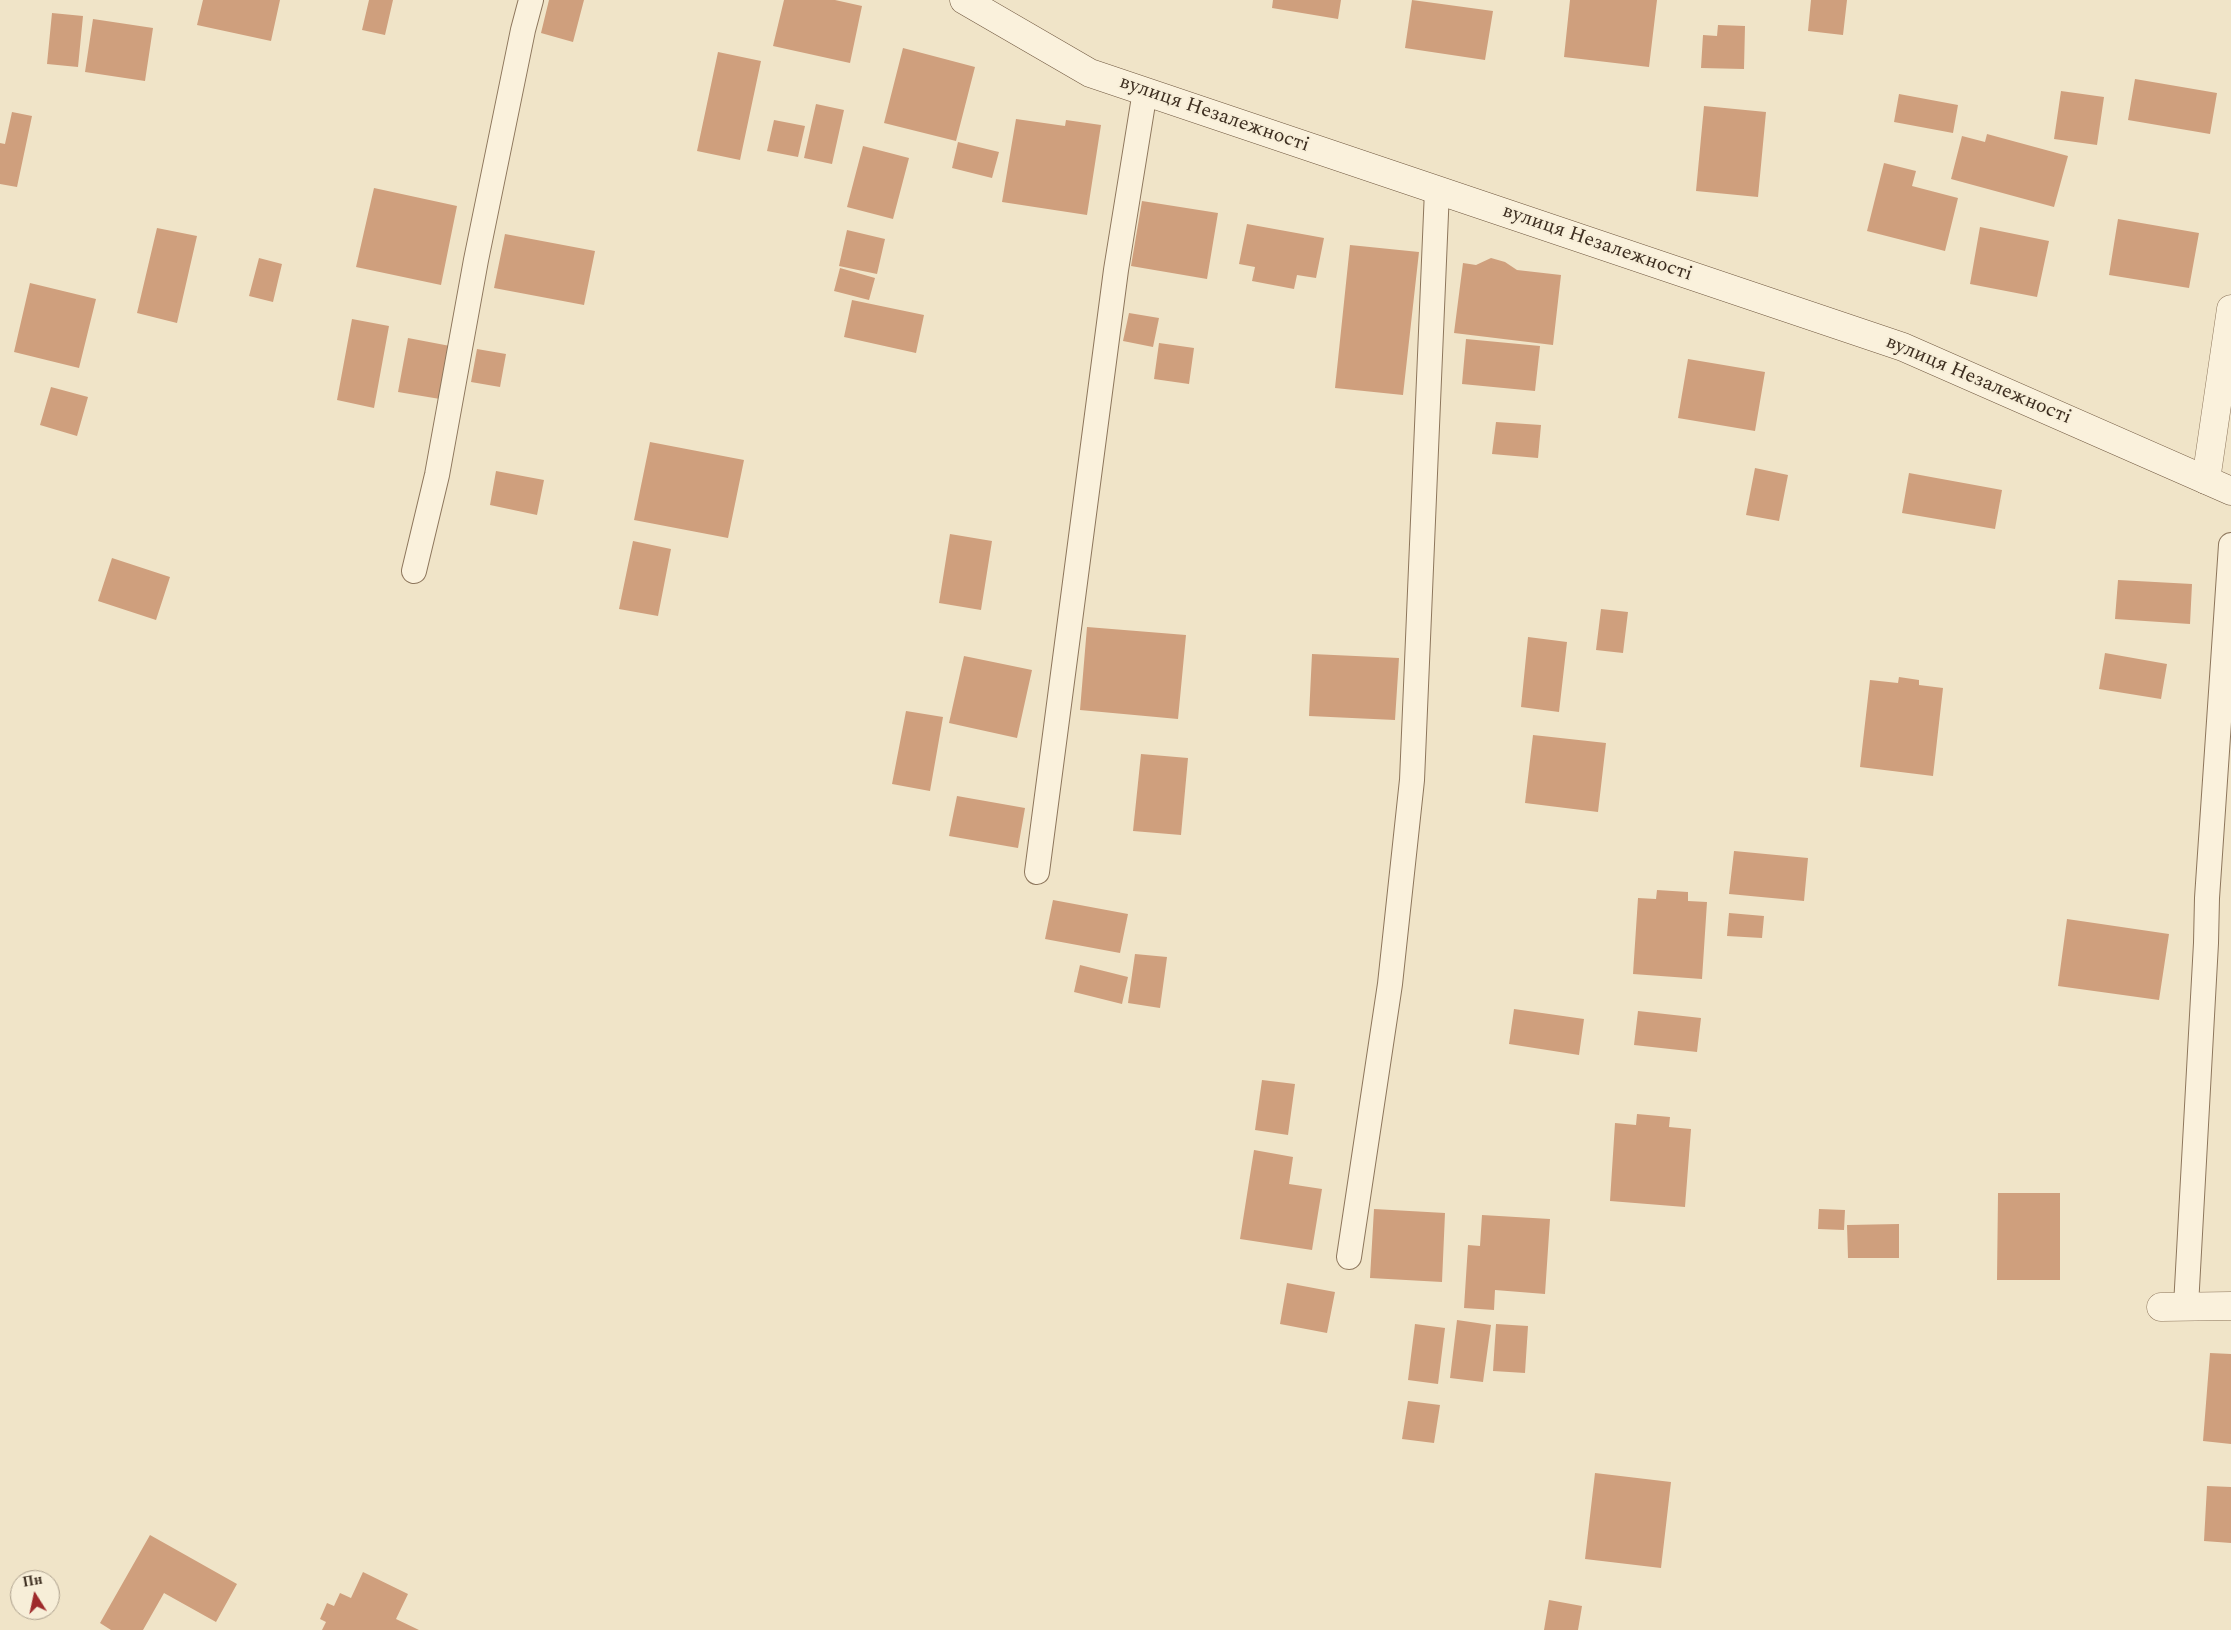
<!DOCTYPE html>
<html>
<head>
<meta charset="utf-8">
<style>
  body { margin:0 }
  #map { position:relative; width:2231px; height:1630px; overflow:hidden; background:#f0e4c8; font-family:Spectral,serif }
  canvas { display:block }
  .north { position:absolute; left:10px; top:1570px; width:50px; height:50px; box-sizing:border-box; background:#f7eed8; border:1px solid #ada18e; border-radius:50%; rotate:350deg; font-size:14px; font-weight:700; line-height:20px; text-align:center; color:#3d2e20 }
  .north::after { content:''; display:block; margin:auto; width:18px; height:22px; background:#9e2a2b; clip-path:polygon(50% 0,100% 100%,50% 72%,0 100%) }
</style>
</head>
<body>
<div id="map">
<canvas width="2231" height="1630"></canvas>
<div class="north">Пн</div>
</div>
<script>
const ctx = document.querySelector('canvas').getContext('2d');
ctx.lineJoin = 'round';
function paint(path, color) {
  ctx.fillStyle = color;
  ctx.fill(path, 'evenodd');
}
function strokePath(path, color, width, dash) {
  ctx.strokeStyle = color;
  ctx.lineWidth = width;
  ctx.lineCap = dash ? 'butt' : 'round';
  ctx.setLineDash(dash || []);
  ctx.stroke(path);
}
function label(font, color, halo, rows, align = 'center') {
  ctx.font = font + ' Spectral,serif';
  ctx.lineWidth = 4;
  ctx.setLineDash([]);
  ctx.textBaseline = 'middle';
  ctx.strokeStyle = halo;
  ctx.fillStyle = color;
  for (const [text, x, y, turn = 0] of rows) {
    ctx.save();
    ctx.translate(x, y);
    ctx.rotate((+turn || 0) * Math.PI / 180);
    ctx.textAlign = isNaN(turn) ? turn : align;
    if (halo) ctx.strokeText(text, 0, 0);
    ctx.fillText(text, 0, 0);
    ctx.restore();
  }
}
const building = new Path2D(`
  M203,0H280L271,41L197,25Z
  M369,0H393L385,35L362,30Z
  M549,0H584L573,42L541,33Z
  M784,0H835L862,6L850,63L773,46Z
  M1273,0H1341L1338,19L1272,8Z
  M1412,0L1493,11L1485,60L1405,48Z
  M1570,0H1657L1649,67L1564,57Z
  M1811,0H1847L1843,35L1808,31Z
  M52,13L83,16L78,67L47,64Z
  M93,19L153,28L145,81L85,72Z
  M1718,25L1745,26L1744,69L1701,68L1703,35L1717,36Z
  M903,48L975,67L956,141L884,123Z
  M718,52L761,61L740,160L697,151Z
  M2135,79L2217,93L2210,134L2128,120Z
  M2061,91L2104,97L2097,145L2054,139Z
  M1899,94L1958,105L1953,133L1894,122Z
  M816,104L844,110L832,164L804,158Z
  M1704,106L1766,112L1758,197L1696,191Z
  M12,112L32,116L17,187L0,184V143L5,144Z
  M1016,119L1065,126L1066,120L1101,125L1087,215L1002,202Z
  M774,120L805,126L798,157L767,151Z
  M1987,134L2068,156L2054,207L1951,179L1962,136L1985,142Z
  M958,142L999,152L992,178L952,168Z
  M863,146L909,158L893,219L847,207Z
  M1884,163L1916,171L1912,186L1958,198L1945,251L1867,231Z
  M374,188L457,206L441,285L356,267Z
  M1142,201L1218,213L1207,279L1131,266Z
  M2118,219L2199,233L2189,288L2109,275Z
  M1247,224L1324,238L1316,278L1297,275L1294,289L1252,281L1255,267L1239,264Z
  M1980,227L2049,241L2037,297L1970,284Z
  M157,228L197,236L177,323L137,313Z
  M847,230L885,239L877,274L839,266Z
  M505,234L595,251L584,305L494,288Z
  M1350,245L1419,252L1403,395L1335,388Z
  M259,258L282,264L273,302L249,296Z
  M1491,258L1505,262L1517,270L1561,275L1553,345L1454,333L1463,263L1476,265Z
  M840,268L875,278L869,300L834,291Z
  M30,283L96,299L79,368L14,352Z
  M852,300L924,315L916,353L844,337Z
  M1129,313L1159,318L1153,347L1123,341Z
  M352,319L389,326L374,408L337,400Z
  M408,338L450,346L440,399L398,392Z
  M1466,339L1540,346L1535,391L1462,384Z
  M1159,343L1194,348L1189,384L1154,379Z
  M477,349L506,354L500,387L471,382Z
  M1688,359L1765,372L1755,431L1678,418Z
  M51,387L88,397L77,436L40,425Z
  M1496,422L1541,425L1538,458L1492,454Z
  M650,442L744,460L728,538L634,520Z
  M1755,468L1788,475L1779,521L1746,515Z
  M496,471L544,480L537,515L490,505Z
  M1909,473L2002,490L1995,529L1902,513Z
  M950,534L992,541L981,610L939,603Z
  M633,541L671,549L658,616L619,609Z
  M112,558L170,577L156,620L98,601Z
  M2118,580L2192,584L2190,624L2115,619Z
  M1601,609L1628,612L1623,653L1596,650Z
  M1087,627L1186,635L1178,719L1080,710Z
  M1528,637L1567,642L1559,712L1521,707Z
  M2105,653L2167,664L2161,699L2099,689Z
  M1312,654L1399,658L1395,720L1309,716Z
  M964,656L1032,670L1017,738L949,723Z
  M1899,677L1919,680V685L1943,688L1933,776L1860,767L1870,680L1898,683Z
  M906,711L943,717L930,791L892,784Z
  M1533,735L1606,743L1598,812L1525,803Z
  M1141,754L1188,758L1181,835L1133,831Z
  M957,796L1025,808L1018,848L949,836Z
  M1734,851L1808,858L1804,901L1729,894Z
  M1657,890L1688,892V901L1707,902L1702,979L1633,974L1638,898L1656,899Z
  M1053,900L1128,914L1120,953L1045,939Z
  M1729,913L1764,916L1762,938L1727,936Z
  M2067,919L2169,934L2159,1000L2058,986Z
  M1135,954L1167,957L1160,1008L1128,1003Z
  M1080,965L1128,977L1122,1004L1074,992Z
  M1514,1009L1584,1019L1579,1055L1509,1044Z
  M1638,1011L1701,1018L1697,1052L1634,1045Z
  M1262,1080L1295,1084L1288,1135L1255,1130Z
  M1637,1114L1670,1117L1669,1127L1691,1129L1685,1207L1610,1201L1615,1123L1636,1125Z
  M1254,1150L1293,1157L1289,1184L1322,1189L1312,1250L1240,1239Z
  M1998,1193H2060V1280H1997Z
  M1374,1209L1445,1213L1442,1282L1370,1278Z
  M1819,1209L1845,1210L1844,1230L1818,1229Z
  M1482,1215L1550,1219L1545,1294L1495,1290L1494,1310L1464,1308L1468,1245L1480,1246Z
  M1899,1224V1258H1848L1847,1225Z
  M1287,1283L1335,1292L1327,1333L1280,1324Z
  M1457,1320L1491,1325L1483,1382L1450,1378Z
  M1415,1324L1445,1328L1438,1384L1408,1380Z
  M1496,1324L1528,1326L1525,1373L1493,1371Z
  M2210,1353L2231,1354V1444L2203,1441Z
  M1408,1401L1440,1405L1434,1443L1402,1439Z
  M1595,1473L1671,1482L1661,1568L1585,1559Z
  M2207,1486L2231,1487V1543L2204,1541Z
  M150,1535L237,1584L216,1622L164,1593L143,1630H111L100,1623Z
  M363,1572L408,1594L396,1619L419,1630H322L326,1622L320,1619L327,1603L334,1606L340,1593L351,1598Z
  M1549,1600L1582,1606L1578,1630H1544Z`);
const lane = new Path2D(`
  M414,571L437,475L476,260L523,30L531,0
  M1037,872L1116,270L1145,91
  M1349,1257L1390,984L1412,780L1437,190
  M2186,1306L2206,943L2207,898L2231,545`);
const street = new Path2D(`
  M2206,480L2231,309
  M2161,1307L2231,1306`);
const secondary = new Path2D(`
  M964,0L1090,73L1903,347L2231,491`);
const streetNames = [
  ["вулиця Незалежності",1214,115,19],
  ["вулиця Незалежності",1597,244,19],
  ["вулиця Незалежності",1978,381,23]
];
paint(building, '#cf9f7d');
strokePath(lane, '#8d765c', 26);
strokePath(street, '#8d765c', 29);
strokePath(secondary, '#6f573f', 29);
strokePath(lane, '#faf1dc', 24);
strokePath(street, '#faf1dc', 28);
strokePath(secondary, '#faf1dc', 28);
label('20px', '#3d2e20', '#f7eed8', streetNames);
</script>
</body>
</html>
